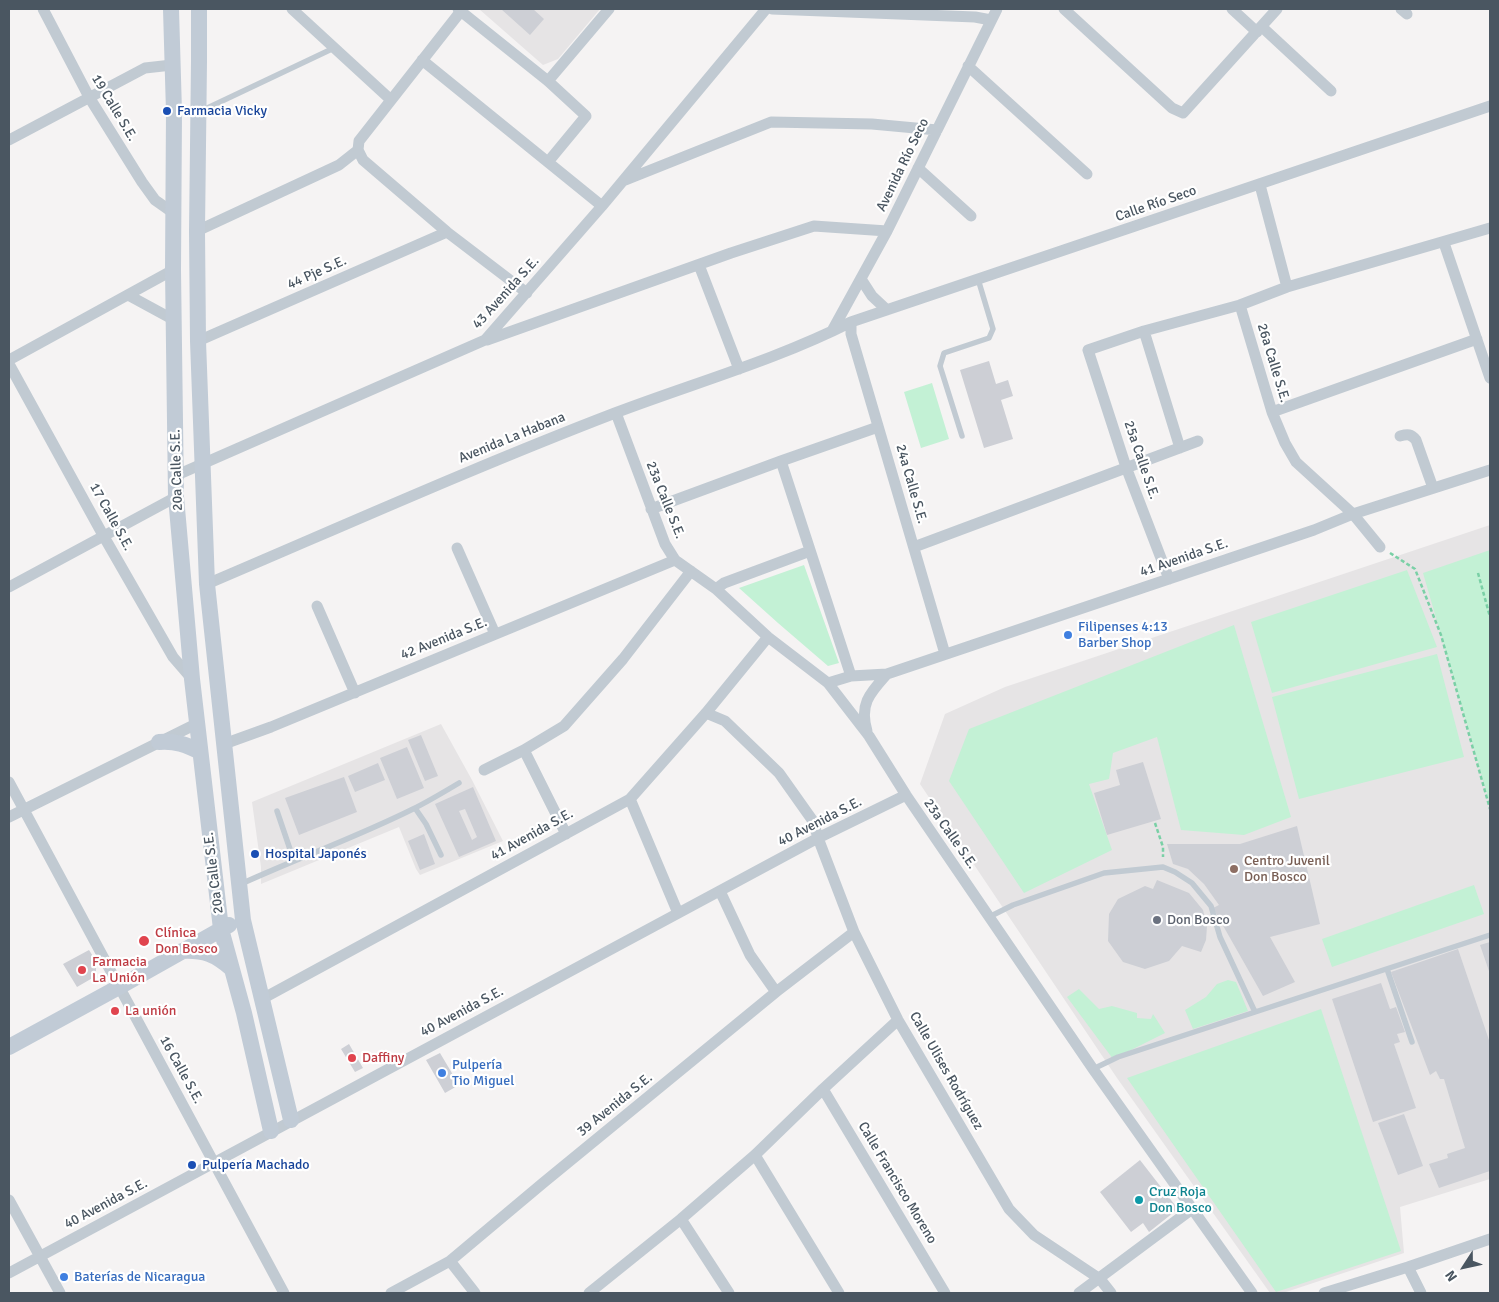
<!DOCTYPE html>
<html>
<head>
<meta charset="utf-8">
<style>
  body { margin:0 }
  #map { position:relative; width:1499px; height:1302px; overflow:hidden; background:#f5f3f3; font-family:Signika,sans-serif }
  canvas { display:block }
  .frame { position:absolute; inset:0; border:10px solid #4a5661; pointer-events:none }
  .north { position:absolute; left:1439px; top:1242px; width:50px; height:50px; -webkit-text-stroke:4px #fff; paint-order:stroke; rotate:235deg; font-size:14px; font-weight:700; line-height:20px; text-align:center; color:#4a5661 }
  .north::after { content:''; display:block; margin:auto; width:18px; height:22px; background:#4a5661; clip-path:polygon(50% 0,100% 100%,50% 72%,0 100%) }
</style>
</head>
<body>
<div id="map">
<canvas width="1499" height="1302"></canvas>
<div class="frame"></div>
<div class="north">N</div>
</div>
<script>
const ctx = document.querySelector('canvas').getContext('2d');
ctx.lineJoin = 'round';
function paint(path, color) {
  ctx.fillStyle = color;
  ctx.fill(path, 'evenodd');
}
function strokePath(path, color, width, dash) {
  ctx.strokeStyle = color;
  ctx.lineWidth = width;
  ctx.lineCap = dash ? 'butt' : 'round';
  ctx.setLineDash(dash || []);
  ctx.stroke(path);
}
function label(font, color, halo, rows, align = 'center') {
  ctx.font = font + ' Signika,sans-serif';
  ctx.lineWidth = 4.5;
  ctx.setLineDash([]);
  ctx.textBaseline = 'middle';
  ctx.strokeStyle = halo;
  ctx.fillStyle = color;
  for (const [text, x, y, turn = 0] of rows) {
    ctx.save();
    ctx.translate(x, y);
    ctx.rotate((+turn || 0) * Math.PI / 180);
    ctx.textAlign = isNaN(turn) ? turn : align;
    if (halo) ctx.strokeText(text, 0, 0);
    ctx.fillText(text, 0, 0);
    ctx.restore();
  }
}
const education = new Path2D(`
  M479,9H600L558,59L543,65Z
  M1490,525V1179L1400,1207L1404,1253L1283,1293H1270L1117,1078L920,784L945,714L1005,687Z
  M441,724L472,780L503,841L420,875L416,869L399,827L261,884V867L252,802Z`);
const green = new Path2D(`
  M932,383L949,439L921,448L904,392Z
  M1490,550V804L1423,573Z
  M804,565L839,663L828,666L778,623L739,588Z
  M1407,570L1437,647L1272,693L1251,622Z
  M1234,625L1291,817L1244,835L1181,830L1157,737L1113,753L1109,779L1089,784L1112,850L1024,893L949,781L969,729Z
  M1437,654L1464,757L1299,799L1272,697Z
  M1474,885L1484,914L1332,967L1322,939Z
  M1228,980L1236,982L1248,1011L1193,1029L1185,1010L1206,997L1217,984Z
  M1079,989L1099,1009L1112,1006L1137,1013V1018L1151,1019L1153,1014L1165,1033L1113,1059L1067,997Z
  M1321,1009L1401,1251L1276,1292L1127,1078Z`);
const building = new Path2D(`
  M501,9H533L544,19L530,35Z
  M989,361L996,384L1008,380L1013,396L1001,400L1013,439L984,448L960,370Z
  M421,735L438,776L425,781L408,740Z
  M407,747L424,788L397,799L380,758Z
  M1143,762L1161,819L1107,835L1094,793L1120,785L1116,770Z
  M378,763L385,780L355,792L348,776Z
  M344,777L357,812L299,835L285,798Z
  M473,787L496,841L459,857L435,804ZM465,809L477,837L472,840L459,811Z
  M1297,826L1320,924L1270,937L1295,982L1263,996L1213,908L1219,905L1204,884L1188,869L1173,864L1167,844H1240Z
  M424,834L435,864L420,870L408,841Z
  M1157,880L1189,893L1203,910L1207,926L1206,940L1201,952L1182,946L1169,961L1145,969L1123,962L1108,941L1109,914L1118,899L1145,886L1153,889Z
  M1490,942V974L1480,945Z
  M1458,949L1490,1043V1171L1439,1188L1429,1164L1448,1158L1447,1154L1465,1148L1444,1079H1440L1436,1071L1430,1075L1391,972Z
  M89,950L96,961V976L77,987L63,964Z
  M1381,983L1390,1009L1396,1007L1405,1032L1397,1034L1400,1042L1394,1044L1416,1108L1373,1122L1332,999Z
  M349,1044L363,1068L355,1072L341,1049Z
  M440,1053L459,1085L445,1093L426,1060Z
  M1404,1114L1423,1166L1398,1175L1378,1123Z
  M1140,1160L1178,1209L1149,1232L1143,1223L1131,1232L1100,1192Z`);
const path = new Path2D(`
  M1390,553L1415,569L1441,635L1490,809
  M1478,573L1490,617
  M1155,823L1163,847V857`);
const lane = new Path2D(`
  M201,111L334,48
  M962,436L940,366L944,353L989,338L993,329L978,279
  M415,808L426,824L441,855
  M277,811L294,861
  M241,884C298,858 357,837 413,809C429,801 444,792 459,783
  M989,917L1013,905L1104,873L1163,867L1175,872L1192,883L1211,906L1220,937L1255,1012
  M1387,969L1412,1042
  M1093,1069L1118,1057L1490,935`);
const street = new Path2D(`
  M43,9L89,97L142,182L155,200L172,212
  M292,9L391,100
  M458,9L548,81L586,116L548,162
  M772,9L975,17L991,20
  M1064,9L1172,108L1183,113L1277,9
  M1232,9L1257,32
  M1401,9L1407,14
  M1262,27L1331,91
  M422,60L602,206
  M968,66L1087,174
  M548,81L609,9
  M9,140L145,68L172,65
  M358,150L363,160L447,232L527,293
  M918,168L971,216
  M623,181L771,122L872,124L937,130
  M1260,185L1287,287L1240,305L1272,412L1285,443L1296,462L1353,514L1380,547
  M197,231L339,165L358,150L359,141L461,11
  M1444,243L1490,378
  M699,265L739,369
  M861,279L872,296L887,310
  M1287,287L1490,228
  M128,295L174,320
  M851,322V334L945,654
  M832,331L887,231L997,9
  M1144,331L1180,448
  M487,340L731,253L814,226L887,231
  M198,341L447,232
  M9,360L173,270
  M9,364L103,535L173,657L192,679
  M1272,412L1477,339
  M616,413L665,544L675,560L716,589L768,637L828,683L869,736L906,795L1093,1069L1252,1293
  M1400,436C1408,434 1411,434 1416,440L1433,488
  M781,461L851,676
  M177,475L485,340L602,206L766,9
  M651,509L781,461L878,427
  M914,547L1198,441
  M457,548L495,634
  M1169,579L1126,467L1088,350L1144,331L1240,305
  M207,584C343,526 477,466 615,413C694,383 776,360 851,322L1490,106
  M9,587L176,497
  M716,589L724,583L810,551
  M317,606L355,693
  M828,683L851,676L887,674L1314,530L1353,514L1490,470
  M706,713L725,721L779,773L813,821L818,838L854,932L898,1020L1009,1209L1034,1235L1100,1279L1111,1293
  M867,731C859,704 870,693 887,674
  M224,744L271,727L675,560
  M524,750L566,834
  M484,770L524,750L564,726L623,659L691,571
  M9,782L284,1293
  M630,799L678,913
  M9,817L198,723
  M720,891L750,955L776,992
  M262,999L630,799L706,713L768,637
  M823,1089L945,1293
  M755,1155L839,1293
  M9,1200L60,1293
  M681,1219L729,1293
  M450,1261L475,1293
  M1408,1267L1421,1293
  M9,1273L818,838L906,795
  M391,1293L450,1261L543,1183L776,992L854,932
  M589,1293L681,1219L755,1155L823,1089L898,1020
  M1079,1293L1192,1209
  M1324,1293L1408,1267L1490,1239`);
const secondary = new Path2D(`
  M171,9L174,112L173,270L176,497L192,679L221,929L244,1013L271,1131
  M199,9V61L197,231L198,341L207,584L243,920L291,1120
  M159,742C175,741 186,744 200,752
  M182,951C204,950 215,954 232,969
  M9,1047L119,987L229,925`);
const markers = [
  [167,111,5,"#1a4fb4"],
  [1068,635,5,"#3f7fe0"],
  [255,854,5,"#1a4fb4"],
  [1234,869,5,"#8d6e63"],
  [1157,920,5,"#6b7280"],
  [144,941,6,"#e0444e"],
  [82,970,5,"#e0444e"],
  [115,1011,5,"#e0444e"],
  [352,1058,5,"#e0444e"],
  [442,1073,5,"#3f7fe0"],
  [192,1165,5,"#1a4fb4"],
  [1139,1200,5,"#0f9aa8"],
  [64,1277,5,"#3f7fe0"]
];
const streetNames = [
  ["19 Calle S.E.",114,108,59],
  ["Avenida Río Seco",903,165,-64],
  ["Calle Río Seco",1156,204,-19],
  ["44 Pje S.E.",317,273,-24],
  ["43 Avenida S.E.",506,293,-48],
  ["26a Calle S.E.",1273,363,73],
  ["Avenida La Habana",512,438,-22],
  ["25a Calle S.E.",1141,460,71],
  ["20a Calle S.E.",177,470,-92],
  ["24a Calle S.E.",911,484,74],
  ["23a Calle S.E.",665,500,68],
  ["17 Calle S.E.",111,517,61],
  ["41 Avenida S.E.",1184,558,-19],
  ["42 Avenida S.E.",444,639,-22],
  ["40 Avenida S.E.",820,822,-27],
  ["23a Calle S.E.",950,834,55],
  ["41 Avenida S.E.",532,835,-29],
  ["20a Calle S.E.",214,873,-97],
  ["40 Avenida S.E.",462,1012,-28],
  ["16 Calle S.E.",181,1070,61],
  ["Calle Ulises Rodríguez",946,1071,60],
  ["39 Avenida S.E.",615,1105,-39],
  ["Calle Francisco Moreno",897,1183,59],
  ["40 Avenida S.E.",106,1204,-28]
];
const transitNames = [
  ["Farmacia Vicky",177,111],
  ["Hospital Japonés",265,854],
  ["Pulpería Machado",202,1165]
];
const shopNames = [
  ["Filipenses 4:13",1078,627],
  ["Barber Shop",1078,643],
  ["Pulpería",452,1065],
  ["Tio Miguel",452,1081],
  ["Baterías de Nicaragua",74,1277]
];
const educationNames = [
  ["Centro Juvenil",1244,861],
  ["Don Bosco",1244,877]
];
const worshipNames = [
  ["Don Bosco",1167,920]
];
const healthNames = [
  ["Clínica",155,933],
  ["Don Bosco",155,949],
  ["Farmacia",92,962],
  ["La Unión",92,978],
  ["La unión",125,1011],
  ["Daffiny",362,1058]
];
const cultureNames = [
  ["Cruz Roja",1149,1192],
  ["Don Bosco",1149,1208]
];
paint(education, '#e6e4e5');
paint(green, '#c3f1d5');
paint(building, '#cdcfd5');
strokePath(path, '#7ad0a6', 2.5, [4, 2.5]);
strokePath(lane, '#c1cad2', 5.5);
strokePath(street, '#c1cad2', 11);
strokePath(secondary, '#c1cbd6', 16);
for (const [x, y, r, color] of markers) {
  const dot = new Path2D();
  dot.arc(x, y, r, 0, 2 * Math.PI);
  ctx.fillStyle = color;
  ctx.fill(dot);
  strokePath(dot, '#fff', 2);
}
label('14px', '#4a5661', '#fff', streetNames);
label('14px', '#164399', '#fff', transitNames, 'left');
label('14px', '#366cbe', '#fff', shopNames, 'left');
label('14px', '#785e54', '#fff', educationNames, 'left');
label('14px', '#5b616d', '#fff', worshipNames, 'left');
label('14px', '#be3a42', '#fff', healthNames, 'left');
label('14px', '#0d838f', '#fff', cultureNames, 'left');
</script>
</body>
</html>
